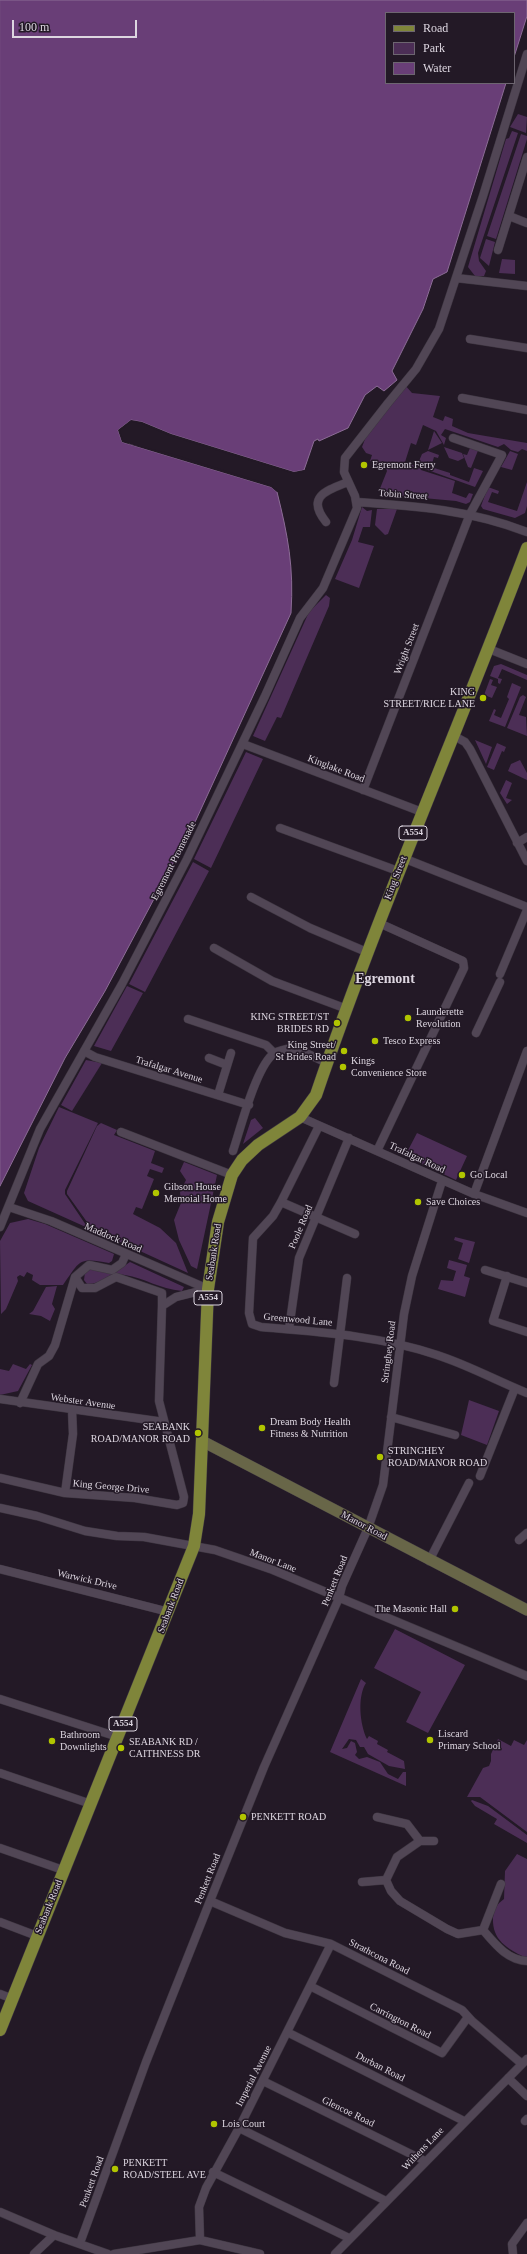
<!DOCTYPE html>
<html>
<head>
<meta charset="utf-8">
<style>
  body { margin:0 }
  #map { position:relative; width:527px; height:2254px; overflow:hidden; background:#231926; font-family:"Times New Roman",serif }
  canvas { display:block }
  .legend { position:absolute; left:385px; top:12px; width:130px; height:72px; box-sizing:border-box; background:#231926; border:1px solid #6d6570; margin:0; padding:5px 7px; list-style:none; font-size:12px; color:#ddd6e0 }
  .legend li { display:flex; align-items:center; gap:8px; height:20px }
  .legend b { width:20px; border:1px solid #6d6570 }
  .scale { position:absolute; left:12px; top:20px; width:125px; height:18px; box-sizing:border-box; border:2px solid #ddd6e0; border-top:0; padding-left:5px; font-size:12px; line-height:14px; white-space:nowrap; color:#ddd6e0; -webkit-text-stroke:3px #231926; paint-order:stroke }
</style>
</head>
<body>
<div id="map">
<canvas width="527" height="2254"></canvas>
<ul class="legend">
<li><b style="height:5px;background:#7f853a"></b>Road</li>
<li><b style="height:11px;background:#4c2e56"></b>Park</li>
<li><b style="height:11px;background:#693e77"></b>Water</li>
</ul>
<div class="scale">100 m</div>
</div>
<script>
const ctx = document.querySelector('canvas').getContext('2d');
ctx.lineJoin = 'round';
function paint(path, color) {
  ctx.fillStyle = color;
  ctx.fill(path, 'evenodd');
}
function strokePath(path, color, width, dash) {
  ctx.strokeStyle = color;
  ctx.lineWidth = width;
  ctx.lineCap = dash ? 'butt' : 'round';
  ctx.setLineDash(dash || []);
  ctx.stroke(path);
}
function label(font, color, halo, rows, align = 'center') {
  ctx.font = font + ' "Times New Roman",serif';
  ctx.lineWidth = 3;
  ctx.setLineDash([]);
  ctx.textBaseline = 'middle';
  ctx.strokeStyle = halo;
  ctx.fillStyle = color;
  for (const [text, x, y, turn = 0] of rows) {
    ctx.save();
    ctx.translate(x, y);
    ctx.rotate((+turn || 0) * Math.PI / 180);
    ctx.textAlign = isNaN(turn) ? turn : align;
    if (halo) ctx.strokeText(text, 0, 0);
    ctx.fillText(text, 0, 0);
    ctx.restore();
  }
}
const green = new Path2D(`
  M518,114L527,117L526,133L510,127Z
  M512,131L518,133L478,253L479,261L486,271L484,276H475L468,267L506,139L509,138Z
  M521,134L527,136V139L496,239L487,236Z
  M486,239L495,242L489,266L480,258Z
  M502,259L515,260V274L499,273Z
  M404,384L412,393L440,396L433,417L443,421L445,416L453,419L452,426L468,433L527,443V451L522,449L518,452L511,450L504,444L498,447L445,429L441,435L446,438L444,445L436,431L423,425L416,445L411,443L405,462L415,466L417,461L421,470L455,481L452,493L466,498L469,493L473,494L470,502L466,504L456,501L401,496L379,491L387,471L385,466L370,461L372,455L366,453L362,447L367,434Z
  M434,431L442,443L428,450Z
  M444,447L462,453L464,458L458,461L449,458Z
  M470,448H479L471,468L468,467L463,454L467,455Z
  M428,451L439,455L438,458L434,457L431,467L450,473V475L469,482L474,468L483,471L475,487L422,468L419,461L422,454Z
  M510,451L518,454L512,470L501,467Z
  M527,482V506L525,513L515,518L483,509L481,506L488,487L499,491L498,494L492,492L488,502L517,511Z
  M362,507L367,511L372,510L370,527H363L358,542L374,546L359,588L335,579L352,540Z
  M377,509H397L388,534L385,535L375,525Z
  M326,595L330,598L329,606L281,718L277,717L265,741L253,736L309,612Z
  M501,664L527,675V680L502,669L498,678L502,679L500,684L498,683V679L490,676L494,666Z
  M490,679L493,680L491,685L497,687L492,698L484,695Z
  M512,683L521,687L505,727L489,721L494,709L496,710L494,715L501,718L509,699L507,697Z
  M523,695L526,697L519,715L526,717L527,736L507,728L520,697Z
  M475,740L492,747L486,764Z
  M497,743L506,747L504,752L502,751L494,770L487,767Z
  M246,752L263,759L211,868L194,859Z
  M520,760L527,773V780L508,771L511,764Z
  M506,780L512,783L506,798L512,800L507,804L500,793Z
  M193,862L209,871L145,992L129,984Z
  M127,986L143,993L111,1051L94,1046Z
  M86,1060L102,1063L72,1111L61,1105Z
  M59,1107L98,1123L65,1190V1194L88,1228L28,1201L24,1193L39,1148Z
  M255,1118L263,1128L243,1144L251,1120Z
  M101,1123L117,1130L114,1135L155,1151L151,1163L164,1168L162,1173L150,1169L147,1176L154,1179L142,1209L136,1207L133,1214L160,1228L176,1243L188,1273L92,1229L67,1194V1191L97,1126Z
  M417,1133L467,1156L456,1180L405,1156Z
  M184,1162L217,1175L197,1269L191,1266L179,1240L174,1220L181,1203L180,1192L186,1180L180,1171Z
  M28,1219L45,1224L114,1254L112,1261L109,1263C78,1257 80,1261 63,1285H40L32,1280L33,1275L27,1272L24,1277L20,1275L17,1277L18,1281L6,1309L1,1314L0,1241L10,1223Z
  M455,1237L475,1242L469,1263L458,1259L463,1243L454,1240Z
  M449,1260L467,1265L464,1276L470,1278L465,1297L438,1289L441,1280L453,1281L456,1271L447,1268Z
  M130,1262L184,1287L182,1291C159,1289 145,1278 125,1275C110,1273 100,1285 87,1284L84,1280L85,1272L88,1269L114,1273Z
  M57,1286L52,1304L55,1309L50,1321L41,1316L29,1314L33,1311L46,1287Z
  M13,1364L26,1369L30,1364L32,1365L18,1391L0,1395V1369L9,1371Z
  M469,1400L499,1411L487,1445L461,1435Z
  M395,1629L465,1665L428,1733L406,1722L421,1692L374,1668Z
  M361,1679L366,1683C357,1697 360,1725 367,1739L369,1736L378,1741L377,1744L388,1750L387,1752L404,1761L405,1769L389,1766L368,1754L364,1747H360L356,1740L349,1739L342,1749L347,1748L351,1741L355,1743L357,1752L355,1755L359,1759L367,1757L380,1762L388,1774L398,1779L403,1772H406V1786L330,1752Z
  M498,1739L511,1746L514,1740L524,1745L527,1740V1832L480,1797H467L483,1768L489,1766L491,1761V1754Z
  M472,1800L488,1806L527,1835V1843L494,1824L497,1819L475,1806L471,1801Z
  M517,1854L527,1859V1957H524C507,1948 492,1940 493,1918C494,1909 497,1904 504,1899L505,1871Z`);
const water = new Path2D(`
  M0,0H527V16L514,57V13H386V83H506L447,272L433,279L423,309L392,371L397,380L384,391L377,386L365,395L348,428L319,441L318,439L314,441L304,470L294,472L171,434L142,422L131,420L118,430L122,442L271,487L277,492C288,536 294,567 291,613L196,820L105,991L65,1058L0,1186Z`);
const pier = new Path2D(`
  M131,420L142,422L171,434L294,472L304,470V472L294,474L170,436L142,424L131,422L120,430L123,440L130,444L173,454L271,485L280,492H277L271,487L122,442L118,430Z`);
const street = new Path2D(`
  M509,216L527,223
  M498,250L527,157
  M456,278L527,286
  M470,339L527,348
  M462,398L527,410
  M357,502C417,506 470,510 527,532
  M326,522C305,496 328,490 348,482
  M489,649L527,664
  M454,736L465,742L470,749L527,861
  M243,744L422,812
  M363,790L470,514L502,455L453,438
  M280,828L398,871
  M517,843L527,837
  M403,858L527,907
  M251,897L310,928L369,953
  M214,948L272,981L347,1009
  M500,974L527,910
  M188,1019L266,1045L274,1053
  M476,1033L500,982
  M84,1051L95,1057L249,1105
  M209,1058L227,1065
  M218,1095L231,1053
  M300,1117L474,1194L527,1213
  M319,1126L281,1202L273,1216L253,1238L249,1313L252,1324L261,1327C320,1332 381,1336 437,1355C468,1365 497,1381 527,1393
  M121,1132L232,1175
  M233,1151C241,1127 255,1071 272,1055C275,1052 282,1050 287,1049C299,1048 316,1058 327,1063
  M377,1151L464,968L463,961L379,923
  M474,1194L527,1051
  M281,1202L355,1234
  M9,1207L51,1221L208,1289
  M0,1227L40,1129L122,984L187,859L265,696L300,618L323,588L357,508L355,496L344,472L345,458L388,403L416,369L439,329L483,196L527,54
  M485,1270L527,1283
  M507,1276L493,1321L527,1332
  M75,1277L82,1288H95L116,1277L162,1293V1306L176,1297L208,1289
  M289,1329L299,1258L349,1138
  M334,1383L347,1278
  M0,1399L164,1422
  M20,1403L38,1364L49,1356L55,1345L75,1277L89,1265L112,1270L122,1263L126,1254
  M391,1417L455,1435
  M480,1476L515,1388
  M0,1478L65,1493L135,1498L177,1505L183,1503L184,1497L159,1401L162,1306
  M65,1493L73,1434L72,1410
  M0,1508L37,1516L85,1531L117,1536L144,1537L215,1550L273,1570L527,1676
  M519,1540L527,1533
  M429,1561L469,1483
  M0,1569L169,1612
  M0,1699L118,1737
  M0,1773L91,1804
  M377,1817L407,1824L420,1841L397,1857L386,1880
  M420,1841H434
  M0,1848L63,1870
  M362,1882L386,1880L391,1891L400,1901L447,1929L458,1934L483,1930
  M501,1884L483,1930C495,1944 507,1960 527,1961
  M210,1901L285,1933L331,1944L462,2010L472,2021L522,2064
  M0,1922L37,1936
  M310,1986L442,2053L468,2017
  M0,1994L13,1999
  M287,2032L464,2121
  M508,2078L527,2096
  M263,2081L425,2161
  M525,2121L527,2119
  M239,2128L386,2201
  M213,2172L349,2238
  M0,2212L54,2235L108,2254
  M200,2240L199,2207L206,2188L239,2128L331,1944
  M80,2243L146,2062L210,1901L264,1767L339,1598L342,1586L368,1528L383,1485L404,1314L412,1276L442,1181
  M34,2254L54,2235
  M114,2254L200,2240L260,2254
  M335,2254L527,2059
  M513,2254L512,2244L527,2223`);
const secondary = new Path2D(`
  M202,1441L527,1610`);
const primary = new Path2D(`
  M0,2030L194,1546L199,1514L208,1289L218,1222L232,1175L242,1160L258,1145L300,1117L316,1095C379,910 458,731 527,548`);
const markers = [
  [364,465,4,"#b1c500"],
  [483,698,4,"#b1c500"],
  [408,1018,4,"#b1c500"],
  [337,1023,4,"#b1c500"],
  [375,1041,4,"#b1c500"],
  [344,1051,4,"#b1c500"],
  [343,1067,4,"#b1c500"],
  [462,1175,4,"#b1c500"],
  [156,1193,4,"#b1c500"],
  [418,1202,4,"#b1c500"],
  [262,1428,4,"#b1c500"],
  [198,1433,4,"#b1c500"],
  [380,1457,4,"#b1c500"],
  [455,1609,4,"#b1c500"],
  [430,1740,4,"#b1c500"],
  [52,1741,4,"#b1c500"],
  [121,1748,4,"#b1c500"],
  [243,1817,4,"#b1c500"],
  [214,2124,4,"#b1c500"],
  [115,2169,4,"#b1c500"]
];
const shields = [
  [413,833,28],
  [208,1298,28],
  [123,1724,28]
];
const shieldNames = [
  ["A554",413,833],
  ["A554",208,1298],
  ["A554",123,1724]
];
const poiNames = [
  ["Egremont Ferry",372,465],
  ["KING",475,692,"right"],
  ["STREET/RICE LANE",475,704,"right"],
  ["Launderette",416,1012],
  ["Revolution",416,1024],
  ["KING STREET/ST",329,1017,"right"],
  ["BRIDES RD",329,1029,"right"],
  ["Tesco Express",383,1041],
  ["King Street/",336,1045,"right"],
  ["St Brides Road",336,1057,"right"],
  ["Kings",351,1061],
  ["Convenience Store",351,1073],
  ["Go Local",470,1175],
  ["Gibson House",164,1187],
  ["Memoial Home",164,1199],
  ["Save Choices",426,1202],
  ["Dream Body Health",270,1422],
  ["Fitness & Nutrition",270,1434],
  ["SEABANK",190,1427,"right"],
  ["ROAD/MANOR ROAD",190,1439,"right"],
  ["STRINGHEY",388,1451],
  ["ROAD/MANOR ROAD",388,1463],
  ["The Masonic Hall",447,1609,"right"],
  ["Liscard",438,1734],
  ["Primary School",438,1746],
  ["Bathroom",60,1735],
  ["Downlights",60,1747],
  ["SEABANK RD /",129,1742],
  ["CAITHNESS DR",129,1754],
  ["PENKETT ROAD",251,1817],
  ["Lois Court",222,2124],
  ["PENKETT",123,2163],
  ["ROAD/STEEL AVE",123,2175]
];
const streetNames = [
  ["Tobin Street",403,495,4],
  ["Wright Street",407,649,-69],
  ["Kinglake Road",336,769,21],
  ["Egremont Promenade",174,861,-63],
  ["King Street",396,878,-69],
  ["Trafalgar Avenue",169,1070,17],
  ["Trafalgar Road",417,1158,25],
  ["Poole Road",301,1227,-67],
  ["Maddock Road",113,1238,23],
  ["Seabank Road",214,1252,-81],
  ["Greenwood Lane",298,1320,5],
  ["Stringhey Road",389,1352,-83],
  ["Webster Avenue",83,1402,8],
  ["King George Drive",111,1487,5],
  ["Manor Road",364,1526,28],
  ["Manor Lane",273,1561,21],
  ["Warwick Drive",87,1580,13],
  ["Penkett Road",335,1581,-68],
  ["Seabank Road",171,1606,-69],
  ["Penkett Road",208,1879,-68],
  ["Seabank Road",49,1907,-68],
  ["Strathcona Road",379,1957,27],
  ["Carrington Road",400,2021,27],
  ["Durban Road",380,2067,27],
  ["Imperial Avenue",254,2076,-63],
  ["Glencoe Road",348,2112,26],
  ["Withens Lane",423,2149,-46],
  ["Penkett Road",92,2182,-70]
];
const districtNames = [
  ["Egremont",385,979]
];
paint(green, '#4c2e56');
paint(water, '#693e77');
strokePath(water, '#8c6c96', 1);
paint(pier, '#231926');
strokePath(street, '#3e3641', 9);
strokePath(secondary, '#3e3641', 12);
strokePath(primary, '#3e3641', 13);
strokePath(street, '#514655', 8);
strokePath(secondary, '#686648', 11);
strokePath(primary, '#7f853a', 12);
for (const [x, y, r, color] of markers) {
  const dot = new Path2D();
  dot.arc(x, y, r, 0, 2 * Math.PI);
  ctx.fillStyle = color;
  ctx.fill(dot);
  strokePath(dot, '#231926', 1.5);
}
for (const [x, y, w] of shields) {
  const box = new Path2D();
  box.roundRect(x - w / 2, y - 7, w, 14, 3);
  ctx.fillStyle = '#231926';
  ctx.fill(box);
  strokePath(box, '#ddd6e0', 1);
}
label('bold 9px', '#ddd6e0', null, shieldNames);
label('10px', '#ddd6e0', '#231926', poiNames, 'left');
label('10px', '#ddd6e0', '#231926', streetNames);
label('bold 14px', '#ddd6e0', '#231926', districtNames);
</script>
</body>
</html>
